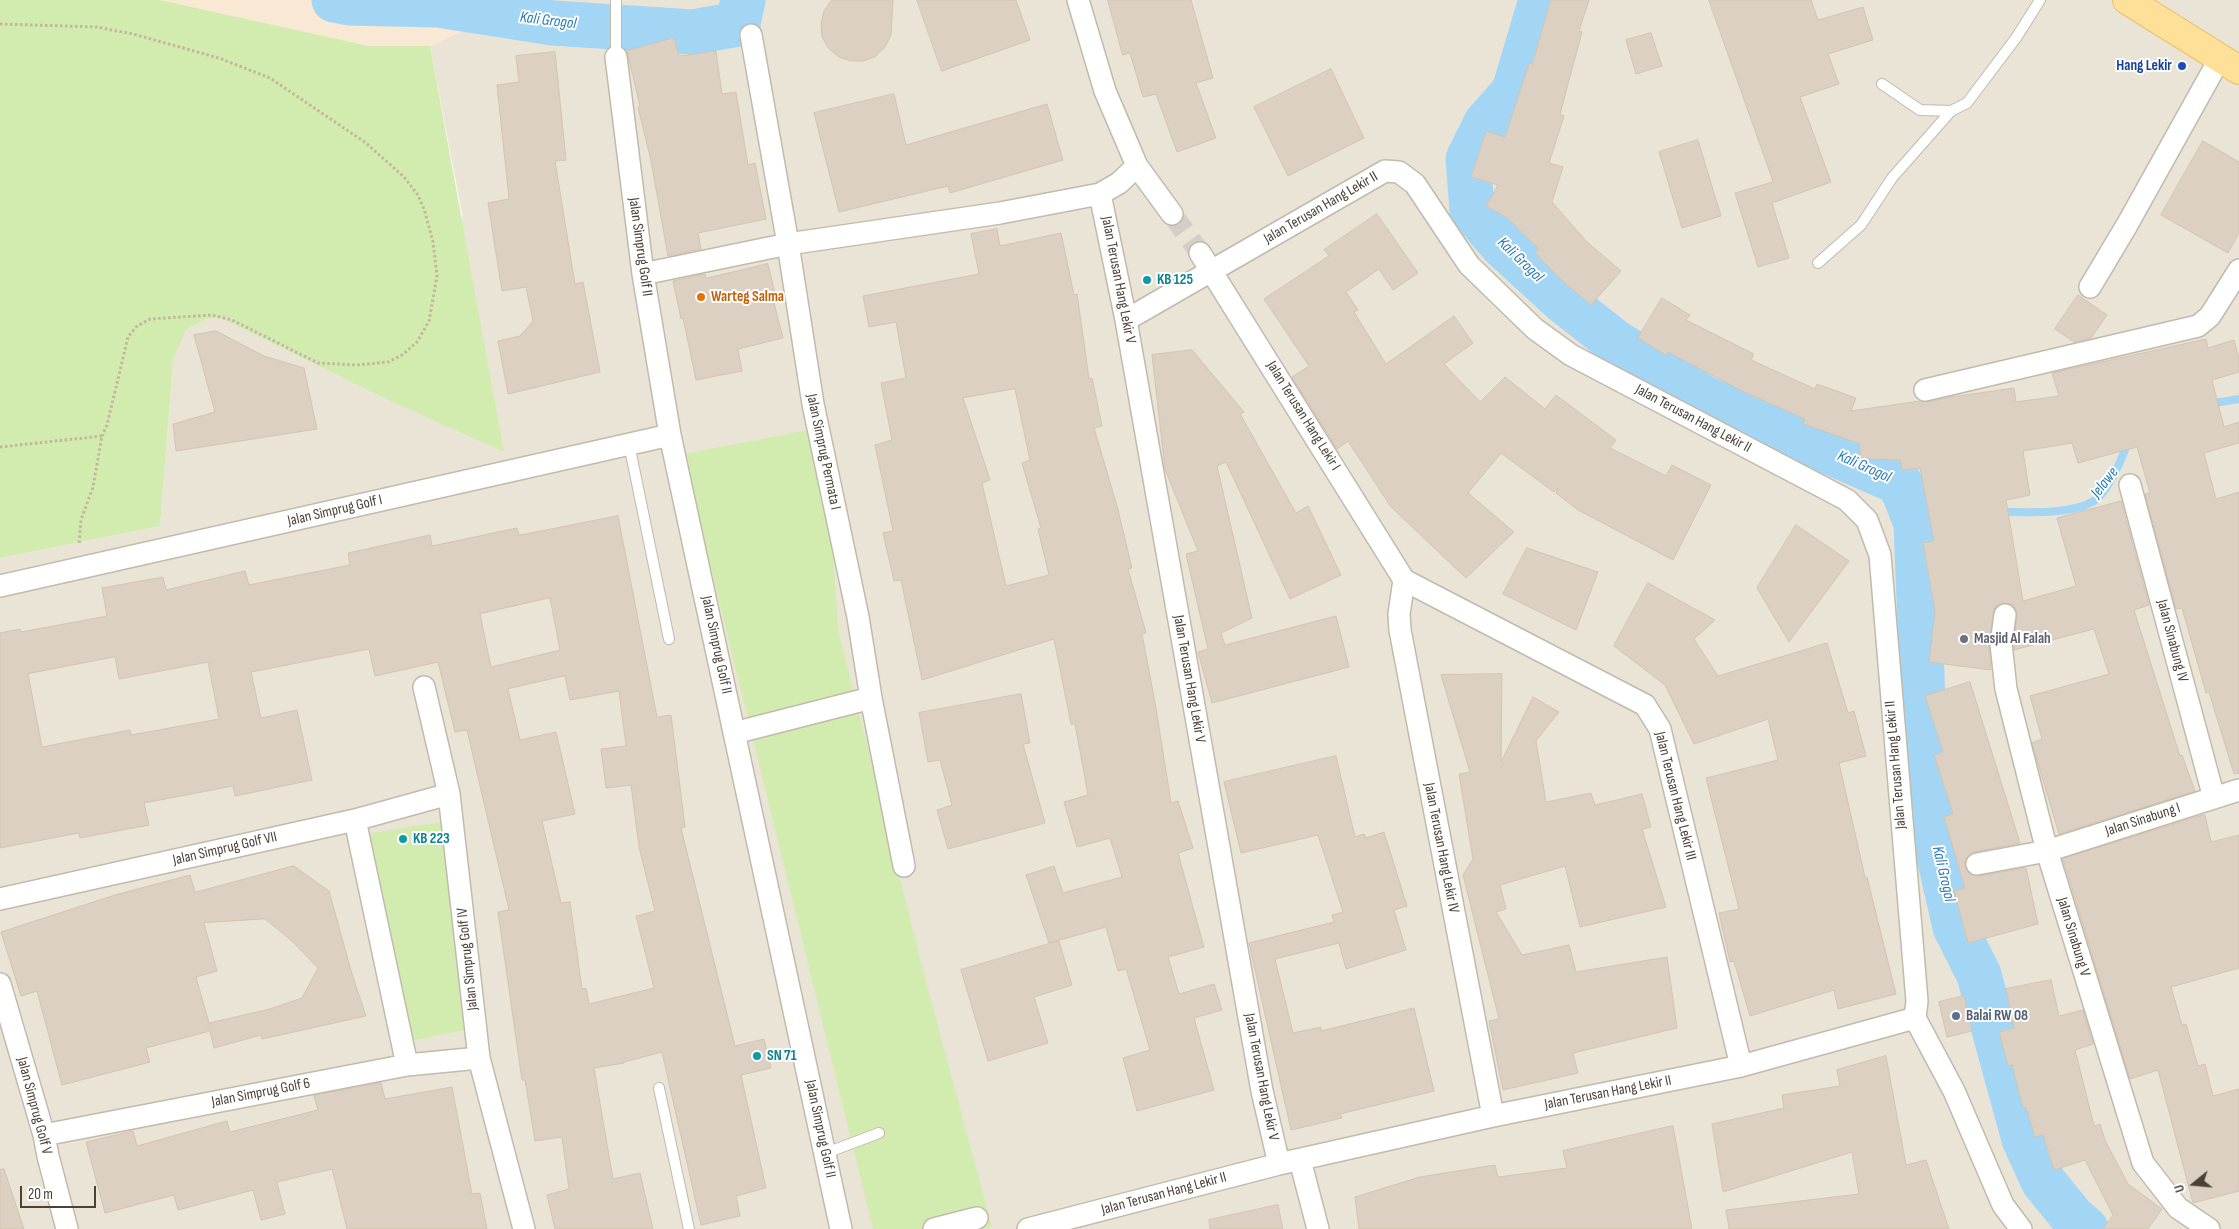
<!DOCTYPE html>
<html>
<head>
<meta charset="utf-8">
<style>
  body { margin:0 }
  #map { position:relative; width:2239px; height:1229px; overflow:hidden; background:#f6f2ea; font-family:"Sofia Sans Condensed",sans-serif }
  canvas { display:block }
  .north { position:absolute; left:2169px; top:1159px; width:50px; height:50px; -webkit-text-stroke:4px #fff; paint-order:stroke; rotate:253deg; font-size:14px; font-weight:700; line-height:20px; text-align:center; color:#4a4237 }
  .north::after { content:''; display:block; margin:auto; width:18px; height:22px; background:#4a4237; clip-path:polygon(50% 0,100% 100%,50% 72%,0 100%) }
  .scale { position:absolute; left:20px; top:1186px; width:76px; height:22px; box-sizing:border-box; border:2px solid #4a4237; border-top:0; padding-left:6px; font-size:15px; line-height:18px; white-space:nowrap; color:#4a4237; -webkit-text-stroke:4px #fff; paint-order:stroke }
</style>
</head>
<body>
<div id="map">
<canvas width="2239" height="1229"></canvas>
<div class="north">U</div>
<div class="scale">20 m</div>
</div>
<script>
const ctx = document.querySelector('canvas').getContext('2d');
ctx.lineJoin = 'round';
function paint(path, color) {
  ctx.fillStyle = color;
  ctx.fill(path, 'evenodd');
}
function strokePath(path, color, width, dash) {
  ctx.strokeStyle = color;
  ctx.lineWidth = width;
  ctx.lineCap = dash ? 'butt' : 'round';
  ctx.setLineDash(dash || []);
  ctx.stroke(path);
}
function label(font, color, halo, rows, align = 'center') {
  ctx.font = font + ' "Sofia Sans Condensed",sans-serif';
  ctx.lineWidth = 4;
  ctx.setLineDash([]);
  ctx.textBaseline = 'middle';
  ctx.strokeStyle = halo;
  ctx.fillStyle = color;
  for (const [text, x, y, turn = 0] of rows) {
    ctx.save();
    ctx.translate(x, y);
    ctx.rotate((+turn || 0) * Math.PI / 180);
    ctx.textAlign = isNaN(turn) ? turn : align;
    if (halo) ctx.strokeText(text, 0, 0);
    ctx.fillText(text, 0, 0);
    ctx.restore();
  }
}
const residential = new Path2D(`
  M531,0H2239V1229H0V558L160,526L173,361L186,330L206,319L221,318L463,217L430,46Z`);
const commercial = new Path2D(`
  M160,0H531L430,46H369Z`);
const green = new Path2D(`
  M0,0H160L369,46H430L504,452L397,404L221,318L206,319L186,330L173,361L160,526L0,558Z
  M809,430L833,550L838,629L922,966L992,1227L986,1229H873L683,454Z
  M441,822L474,1028L406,1042L365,834Z`);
const stream = new Path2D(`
  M2209,404L2239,399
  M1999,512C2025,512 2071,515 2094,501C2109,492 2122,458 2128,442
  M1916,523L1940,519`);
const river = new Path2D(`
  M334,0L349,3L438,5L553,23L693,32L738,24L743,0
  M1541,0L1514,91L1486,123L1468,159L1472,210L1503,246L1563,301L1614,341L1703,397L1900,483L1916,523L1927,804L1955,927L1979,975L2024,1139L2043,1181L2073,1218L2086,1229`);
const building = new Path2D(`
  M832,0H893L891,35L885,47L876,56L864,61H851L839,57L829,49L822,37L821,24L824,11Z
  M917,0H1016L1030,40L942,71Z
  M1108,0H1191L1213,78L1196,83L1216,138L1177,152L1156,94L1143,97L1130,53L1123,55Z
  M1551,0H1589L1579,31L1582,32L1560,114L1564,116L1549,163L1563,167L1552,202L1587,242L1621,271L1591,305L1559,278L1535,253L1539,249L1506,217L1486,206L1498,185L1471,177L1486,131L1505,137L1529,63L1532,64Z
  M1709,0H1811L1818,20L1863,7L1873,40L1828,54L1839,84L1800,97L1831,182L1772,203L1789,258L1758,267L1735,193L1773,182Z
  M1651,33L1662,66L1636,74L1626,40Z
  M674,38L679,56L716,51L722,94L736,92L748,165L755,163L766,219L698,233L701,249L668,256L651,161L638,107L640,106L627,51Z
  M555,52L566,160L555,161L575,284L583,282L600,372L508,394L498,341L520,336L533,321L526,287L502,291L488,203L509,199L497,85L519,82L516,56Z
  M1331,69L1364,138L1288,176L1254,107Z
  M894,94L906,145L1047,104L1063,160L950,193L948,186L839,212L814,113Z
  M1698,140L1721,216L1682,228L1659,152Z
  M2203,141L2239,162V233L2228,253L2161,215Z
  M1377,214L1418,273L1393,290L1379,269L1346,292L1358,310L1354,312L1386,364L1454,316L1473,343L1444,364L1480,402L1505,377L1545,409L1556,395L1616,440L1610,448L1666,476L1672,465L1711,485L1673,560L1578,510L1556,493L1558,488L1554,492L1501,453L1468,493L1514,532L1466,578L1391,507L1348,441L1337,449L1292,377L1309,366L1264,299L1329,256L1324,250Z
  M997,229L1000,246L1061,233L1074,295L1077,294L1089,379L1092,378L1102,426L1094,428L1117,506L1132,568L1128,569L1146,633L1142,634L1156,708L1171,803L1178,801L1193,848L1178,853L1204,947L1168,957L1179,994L1214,984L1222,1010L1194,1018L1214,1090L1137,1111L1123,1058L1150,1050L1126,969L1118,971L1106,927L1049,943L1026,875L1054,866L1063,893L1122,877L1110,838L1077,847L1064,802L1088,795L1075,724H1071L1054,639L922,680L901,580L894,581L883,533L893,531L875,445L892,440L881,383L906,378L896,322L869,327L863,296L979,274L971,234ZM1015,389L1030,460L1022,463L1041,528L1038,529L1049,575L1006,586L982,483L990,480L963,398Z
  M768,264L776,298L773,299L783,338L738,349L742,371L696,380L683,318L681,319L673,281L705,274L706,278Z
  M2078,295L2107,315L2091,338L2074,342L2055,329Z
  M1662,298L1690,315L1686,320L1754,354L1751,360L1815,389L1817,384L1856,398L1851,411L1920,401L1928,402L1951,397L2014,388L2016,402L2059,396L2052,373L2206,339L2208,348L2234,340L2239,358V372L2212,380L2224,427L2239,422V443L2204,453L2216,499L2239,492V773L2234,774L2209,692L2206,693L2182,608L2176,609L2145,494L2150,493L2137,447L2078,463L2072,443L2023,451L2030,495L2006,500L2023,601L2076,586L2057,518L2121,501L2149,605L2134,610L2180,756L2182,755L2195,791L2059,834L2032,743L2042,739L2030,696L2109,674L2094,629L2014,650L2017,611L2012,605L2001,603L1995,607L1993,613L1989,643L1991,670L1929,662L1935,611L1923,543L1934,541L1920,468L1902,470L1900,460L1860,459V444L1803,424L1805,419L1744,392L1668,352L1666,355L1638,338Z
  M216,331L264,356L304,368L317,429L176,451L173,424L215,412L194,335Z
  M1192,350L1244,412L1240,414L1296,513L1308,506L1341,575L1290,599L1226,462L1217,466L1252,618L1221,633L1225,645L1336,616L1349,667L1212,703L1198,652L1208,649L1186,554L1198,551L1165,469L1152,355Z
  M618,516L657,717L671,715L685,827L681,828L735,1046L764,1039L771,1068L741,1075L766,1188L736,1196L740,1216L701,1225L662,1052L624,1062V1063L594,1068L613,1179L640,1173L653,1229H555L547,1195L569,1189L562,1137L535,1141L525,1080H522L498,912L509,910L467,730L455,732L438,662L375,676L369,649L251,672L261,718L297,710L312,780L235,796L233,786L144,803L149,825L80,838L79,833L0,848V633L20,629L21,632L107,616L102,588L163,577L166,590L245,571L249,585L350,565L348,553L430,535L432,546L517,528L519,535ZM550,598L560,650L491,667L480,614ZM115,657L119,679L208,662L219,719L131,735L130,730L42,747L28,674ZM565,676L570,700L619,691L626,746L601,749L606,788L631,785L639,847L655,911L636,916L654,988L589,1004L586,988L582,989L570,902L561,903L542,821L575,814L556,732L520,740L508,689Z
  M1796,525L1849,561L1789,642L1757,588Z
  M1527,548L1598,572L1576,630L1503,594Z
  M1648,583L1715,620L1694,639L1718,676L1827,643L1848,713L1854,711L1866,756L1839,763L1865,877H1867L1896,994L1838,1009L1834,990L1750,1016L1734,961L1730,962L1719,913L1739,909L1706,778L1778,760L1768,719L1694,744L1665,685L1614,646Z
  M1502,674L1501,762L1533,697L1559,712L1536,741L1546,802L1591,793L1595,805L1642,794L1651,827L1642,829L1666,907L1580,927L1565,866L1500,885L1506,909L1496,912L1522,955L1569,945L1576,972L1667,957L1677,1028L1573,1053L1578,1073L1503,1090L1489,1021L1499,1019L1463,875L1473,859L1459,774L1470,772L1441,675Z
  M1970,682L2020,843L1974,852L1965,859V867L1968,872L1979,876L2026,868L2038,924L1968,943L1954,891L1965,888L1944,817L1953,814L1934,755L1943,752L1925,696Z
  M1021,694L1030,743L1023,744L1045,823L948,849L937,810L952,805L940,760L928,762L919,713Z
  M1336,756L1355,837L1364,834L1366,838L1384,832L1407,906L1394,910L1406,950L1346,969L1339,943L1275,959L1293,1033L1321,1027V1031L1414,1008L1434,1091L1340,1114L1342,1118L1291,1130L1249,943L1334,922L1332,915L1343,912L1318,835L1241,853L1224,782Z
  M2203,815H2205L2211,842L2239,835V968L2171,987L2182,1025L2186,1024L2198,1066L2205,1064L2213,1096L2239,1089V1191L2193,1203L2158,1070L2130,1079L2063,859Z
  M294,866L329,891L352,974L366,1016L262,1039L261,1035L214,1048L210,1031L146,1048L150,1062L62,1085L37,991L21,996L1,932L115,895L190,875L195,892ZM265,919L292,941L318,968L302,998L270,1009L209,1023L196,977L217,971L204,923Z
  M1059,941L1072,985L1034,997L1048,1043L988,1061L961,970Z
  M2051,980L2059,1016L2083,1010L2093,1044L2075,1050L2094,1126L2100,1124L2105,1140L2128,1184L2162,1209L2148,1229H2103L2113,1215L2085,1160L2054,1170L2043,1135L2035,1137L2026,1107L2023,1108L2012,1065L2008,1066L1999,1032L2014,1028L2006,989Z
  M1964,996L1972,1031L1947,1037L1939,1002Z
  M1886,1056L1906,1165L1926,1160L1949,1229H1729L1726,1210L1859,1194L1852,1152L1723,1192L1712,1124L1784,1108L1782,1095L1840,1086L1837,1070Z
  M381,1083L385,1099L452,1087L472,1194L480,1193L487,1229H347L332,1169L277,1182L285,1214L261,1220L253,1190L178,1210L174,1195L105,1213L86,1142L133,1131L137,1146L227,1121L230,1132L318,1110L314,1096Z
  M1673,1126L1692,1229H1359L1355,1197L1420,1177L1495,1165L1498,1177L1567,1168L1563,1151Z
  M4,1169L24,1229H0V1170Z
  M1278,1205L1283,1229H1210L1209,1220Z`);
const streetTunnel = new Path2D(`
  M1172,214L1200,253`);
const path = new Path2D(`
  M0,24L97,27L133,34L219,58L270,78L366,143L404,177L418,195L424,209L433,242L437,276L429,321L417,342L402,355L388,362L357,365L318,363L232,320L212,315L150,319L136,327L128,337L107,425L102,436
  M0,447L102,436L93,487L81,520L79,545`);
const lane = new Path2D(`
  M616,57V0
  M1882,84L1920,110L1951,111L1967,103L2016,38L2040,0
  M1818,263L1861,225L1892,178L1951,111
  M629,444L669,639
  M659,1088L689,1229
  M826,1153L879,1133`);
const street = new Path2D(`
  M1078,0L1105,91L1137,166L1172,214
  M751,35L788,244L813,404L858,617L871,698L904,866
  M616,57L643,274L670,435L841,1229
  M1100,194L1126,320L1262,1091L1279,1164
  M1200,253L1404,580
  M643,274L788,244L1000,213L1100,194L1119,183L1137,166
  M2090,287L2127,225L2220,58
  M1126,320L1385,171L1399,172L1415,184L1469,265L1535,329L1571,355L1847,500L1867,520L1880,555L1917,1001L1915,1018L1954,1091L2003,1205L2021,1229
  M1925,390L2198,326L2210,316L2239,270
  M2130,485L2214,798
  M1404,580L1645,705L1660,729L1741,1066
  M1404,580L1399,614L1400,630L1493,1116
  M0,586L670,435
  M2005,615L2001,644L2006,689L2047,851L2143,1163L2178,1208L2209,1229
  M424,687L449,794L479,1058L524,1229
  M734,733L871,698
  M355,820L407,1065
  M1977,864L2047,851L2239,790
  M0,899L355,820L449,794
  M0,984L44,1135L48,1156L67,1229
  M44,1135L407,1065L479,1058
  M1300,1160L1318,1229
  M934,1229L977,1218
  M1028,1229L1279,1164L1493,1116L1741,1066L1915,1018`);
const primary = new Path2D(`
  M2127,0L2239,70`);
const markers = [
  [2182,66,5,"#1a4fb4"],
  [1147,280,5,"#0f9aa8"],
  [701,297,5,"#e8710a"],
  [1964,639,5,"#6b7280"],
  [403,839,5,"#0f9aa8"],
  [1956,1016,5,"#5c6f8a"],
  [757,1056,5,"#0f9aa8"]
];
const transitNames = [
  ["Hang Lekir",2172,66]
];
const streetNames = [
  ["Jalan Terusan Hang Lekir II",1321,208,-30],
  ["Jalan Simprug Golf II",640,247,82],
  ["Jalan Terusan Hang Lekir V",1118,280,79],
  ["Jalan Terusan Hang Lekir I",1303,416,58],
  ["Jalan Terusan Hang Lekir II",1693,419,28],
  ["Jalan Simprug Permata I",823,452,78],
  ["Jalan Simprug Golf I",335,511,-13],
  ["Jalan Sinabung IV",2172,641,75],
  ["Jalan Simprug Golf II",716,645,78],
  ["Jalan Terusan Hang Lekir V",1189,679,80],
  ["Jalan Terusan Hang Lekir II",1896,765,-95],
  ["Jalan Terusan Hang Lekir III",1675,796,76],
  ["Jalan Sinabung I",2143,820,-18],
  ["Jalan Terusan Hang Lekir IV",1441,848,79],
  ["Jalan Simprug Golf VII",225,849,-13],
  ["Jalan Sinabung V",2073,937,73],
  ["Jalan Simprug Golf IV",468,959,-96],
  ["Jalan Terusan Hang Lekir V",1261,1077,79],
  ["Jalan Simprug Golf 6",261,1093,-11],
  ["Jalan Terusan Hang Lekir II",1608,1093,-11],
  ["Jalan Simprug Golf V",34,1106,75],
  ["Jalan Simprug Golf II",820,1129,78],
  ["Jalan Terusan Hang Lekir II",1164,1194,-15]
];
const cultureNames = [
  ["KB 125",1157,280],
  ["KB 223",413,839],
  ["SN 71",767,1056]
];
const foodNames = [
  ["Warteg Salma",711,297]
];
const worshipNames = [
  ["Masjid Al Falah",1974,639]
];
const serviceNames = [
  ["Balai RW 08",1966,1016]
];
const waterNames = [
  ["Kali Grogol",548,21,7],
  ["Kali Grogol",1520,260,44],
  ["Kali Grogol",1864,467,24],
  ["Jelawe",2105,483,-52],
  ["Kali Grogol",1943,874,77]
];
paint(residential, '#eae4d7');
paint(commercial, '#f8e8d4');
paint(green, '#d2ecb0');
strokePath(stream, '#a3d5f5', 8);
strokePath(river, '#a3d5f5', 45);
paint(building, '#dbd0c1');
strokePath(building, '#d3c5b1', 1);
strokePath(streetTunnel, '#d4cfc6', 21, [21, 11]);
strokePath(lane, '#c2baab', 12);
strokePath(street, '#c2baab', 24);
strokePath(primary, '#ebc062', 30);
strokePath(path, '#c5b59c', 3, [2.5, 2.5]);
strokePath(lane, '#fff', 10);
strokePath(street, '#fff', 21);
strokePath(primary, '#ffe099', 28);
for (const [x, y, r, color] of markers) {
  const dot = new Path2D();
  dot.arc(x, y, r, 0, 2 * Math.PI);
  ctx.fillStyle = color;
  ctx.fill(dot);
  strokePath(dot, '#fff', 2);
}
label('bold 15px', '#164399', '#fff', transitNames, 'right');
label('15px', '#4a4237', '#fff', streetNames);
label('bold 15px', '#0d838f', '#fff', cultureNames, 'left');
label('bold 15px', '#c56008', '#fff', foodNames, 'left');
label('bold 15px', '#5b616d', '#fff', worshipNames, 'left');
label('bold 15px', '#4e5e75', '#fff', serviceNames, 'left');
label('italic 16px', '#277bb5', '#fff', waterNames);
</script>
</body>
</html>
